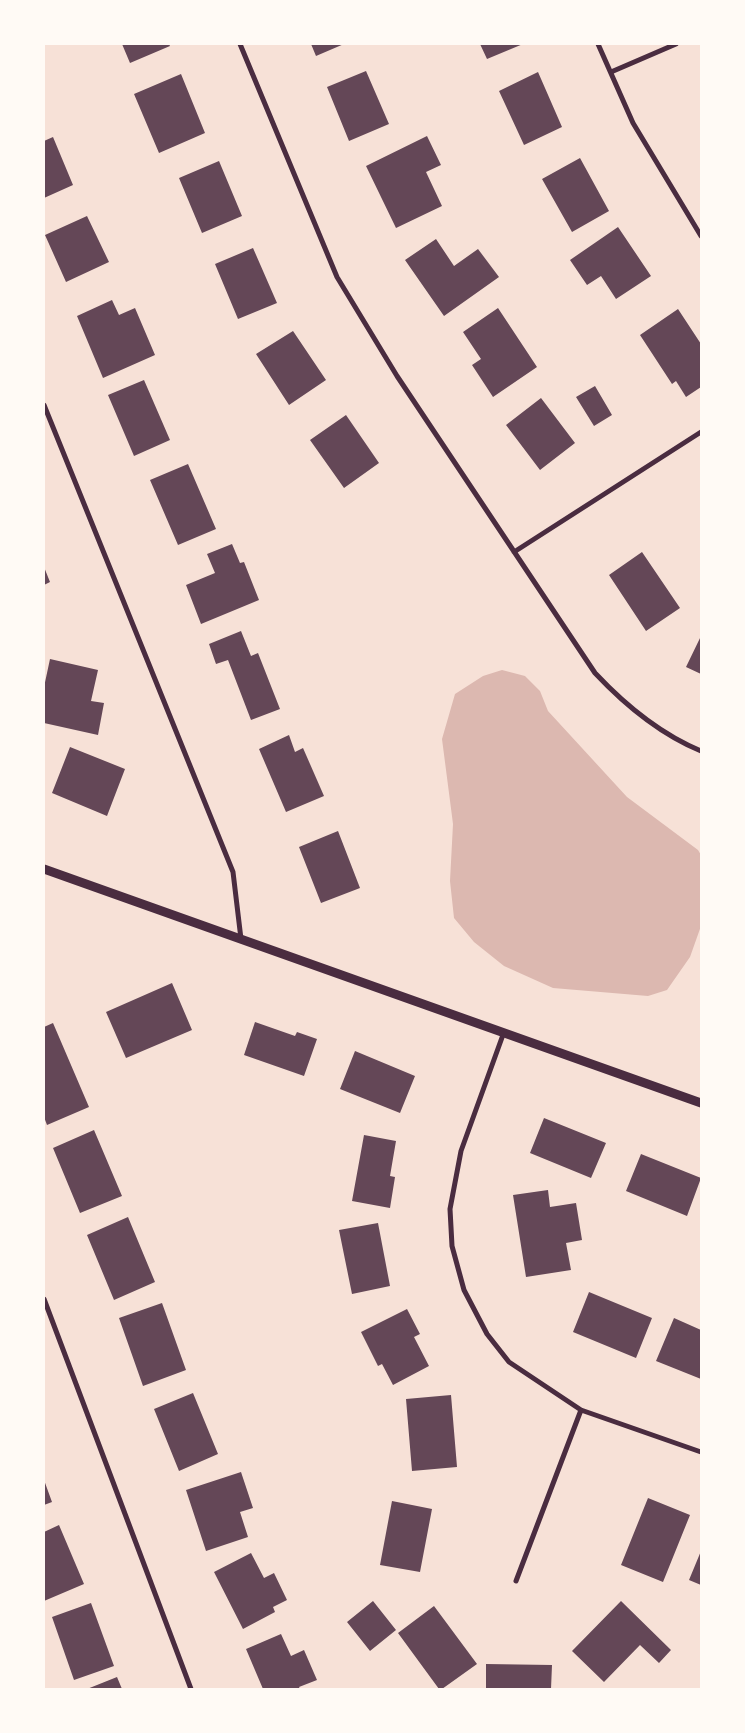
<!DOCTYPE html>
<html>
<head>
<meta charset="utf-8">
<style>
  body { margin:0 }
  #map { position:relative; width:745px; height:1733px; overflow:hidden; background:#f7e1d7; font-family:"DejaVu Sans",sans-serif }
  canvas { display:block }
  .frame { position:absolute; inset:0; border:45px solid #fffaf5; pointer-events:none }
</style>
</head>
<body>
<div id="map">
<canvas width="745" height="1733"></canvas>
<div class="frame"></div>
</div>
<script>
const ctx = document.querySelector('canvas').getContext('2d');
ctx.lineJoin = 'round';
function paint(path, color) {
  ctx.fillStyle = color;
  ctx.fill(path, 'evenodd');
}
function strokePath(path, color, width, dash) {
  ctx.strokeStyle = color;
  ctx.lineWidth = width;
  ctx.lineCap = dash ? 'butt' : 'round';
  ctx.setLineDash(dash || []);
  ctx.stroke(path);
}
const water = new Path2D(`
  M502,670L525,676L540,691L548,711L627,797L698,850L701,855V926L690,957L667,990L648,996L553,988L504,966L474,942L454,918L450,881L453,824L442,739L455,694L483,676Z`);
const building = new Path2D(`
  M122,44H169L170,46L130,63Z
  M311,44H344L316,56Z
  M480,44H523L487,59Z
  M366,71L389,124L349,141L327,87Z
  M538,72L562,127L524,145L499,91Z
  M181,74L205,133L159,153L134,94Z
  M427,136L441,165L426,172L442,206L396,228L366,166Z
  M53,137L73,185L44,198V141Z
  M580,158L609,211L572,232L542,179Z
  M219,161L242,216L202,233L179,178Z
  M87,216L109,262L66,282L45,235Z
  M618,227L651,276L616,299L601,276L587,285L570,260Z
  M436,239L454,266L478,249L499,277L444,316L405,260Z
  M253,248L277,303L238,319L215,264Z
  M112,300L119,315L135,308L155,355L103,378L77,316Z
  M498,308L537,367L493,397L472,365L481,359L463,332Z
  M678,309L701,344V387L686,397L676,381L672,384L640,335Z
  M293,331L326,380L289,405L256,354Z
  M144,380L170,440L134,456L108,395Z
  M595,386L612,415L594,426L576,397Z
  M541,398L575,443L540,470L506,425Z
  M346,415L379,463L344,488L310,440Z
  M188,464L216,529L178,545L150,480Z
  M232,544L240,563L244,562L259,600L201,624L186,585L215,573L207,554Z
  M642,552L680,608L646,631L609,575Z
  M44,567L50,582L44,585Z
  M241,631L251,656L258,653L280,709L251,720L228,660L216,664L209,644Z
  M701,636V674L686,667Z
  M50,659L98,670L91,701L104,703L98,735L44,723V687Z
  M289,735L295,752L303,748L324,796L286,812L259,749Z
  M70,747L125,769L107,816L52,793Z
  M338,831L360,888L321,903L299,847Z
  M172,983L192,1030L126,1058L106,1012Z
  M255,1022L295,1036L297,1032L317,1039L304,1076L244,1055Z
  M53,1023L89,1107L47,1125L44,1117V1027Z
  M355,1051L415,1076L400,1113L340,1089Z
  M544,1118L606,1143L591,1178L530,1153Z
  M94,1130L122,1196L80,1213L53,1148Z
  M364,1135L396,1141L390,1176L395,1177L390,1208L352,1201Z
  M641,1154L701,1178L687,1216L626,1191Z
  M548,1190L550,1207L576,1203L582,1240L566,1243L571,1270L526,1277L513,1195Z
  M128,1217L155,1282L114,1300L87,1235Z
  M378,1223L390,1286L352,1294L339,1230Z
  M589,1292L652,1318L636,1358L573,1332Z
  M162,1303L186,1370L143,1386L119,1318Z
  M407,1309L420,1334L414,1337L429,1366L393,1385L382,1364L378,1366L361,1332Z
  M674,1318L701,1330V1379L656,1361Z
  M193,1393L218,1454L179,1471L154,1409Z
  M451,1395L457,1467L412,1471L406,1399Z
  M241,1472L253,1508L240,1512L248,1537L206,1551L186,1490Z
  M44,1480L52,1502L44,1505Z
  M648,1498L690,1515L663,1582L621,1565Z
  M392,1501L432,1509L420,1572L380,1565Z
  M59,1525L84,1584L44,1601V1532Z
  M701,1551V1585L689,1580Z
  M251,1553L264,1578L274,1573L287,1600L273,1607L275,1612L243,1629L214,1572Z
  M373,1601L396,1630L370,1651L347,1622Z
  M621,1601L671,1650L659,1663L640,1645L604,1682L572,1651Z
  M91,1603L114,1666L74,1680L52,1617Z
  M434,1606L477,1664L442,1689H439L398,1633Z
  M281,1634L291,1656L304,1650L317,1680L299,1687L300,1689H263L246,1649Z
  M486,1664L552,1665L551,1689H486Z
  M117,1677L122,1689H87Z`);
const minor = new Path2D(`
  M240,44L337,277L397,376L595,673C625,705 660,734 701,751
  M598,44L633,123L701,236
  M611,72L676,44
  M44,405L233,872L241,939
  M514,552L701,432
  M504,1032L461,1151L450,1209L452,1246L464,1290L487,1334L509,1362L581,1410L701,1452
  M44,1299L191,1689
  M516,1581L581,1410`);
const tertiary = new Path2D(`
  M44,869L701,1103`);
paint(water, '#dcb8b0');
paint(building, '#644757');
strokePath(minor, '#4a2c40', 5);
strokePath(tertiary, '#4a2c40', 9);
</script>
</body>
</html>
